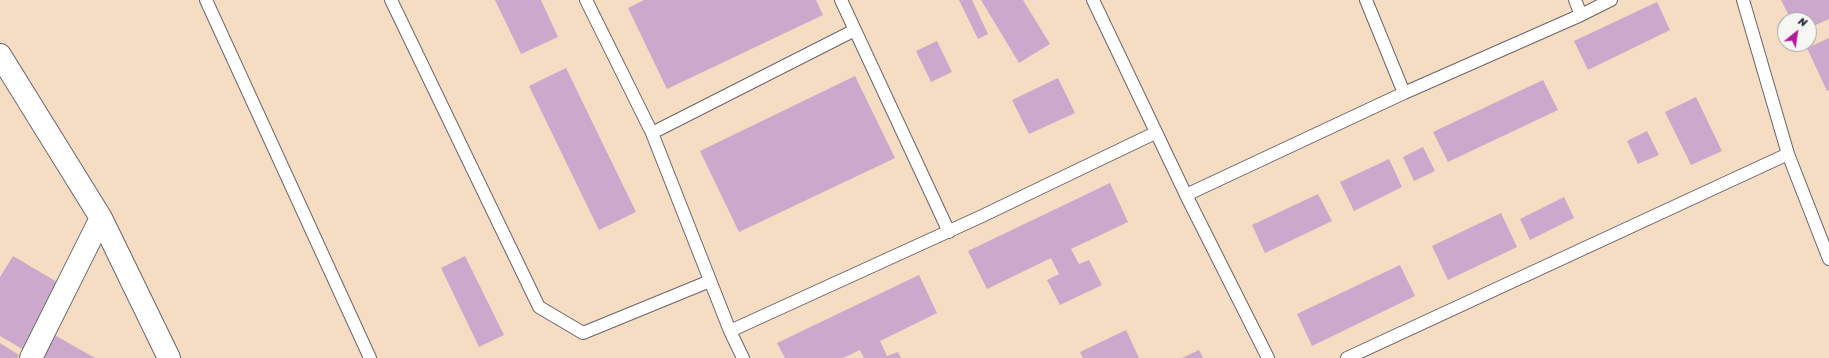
<!DOCTYPE html>
<html>
<head>
<meta charset="utf-8">
<style>
  body { margin:0 }
  #map { position:relative; width:1829px; height:358px; overflow:hidden; background:#f4ddc3; font-family:Sriracha,sans-serif }
  canvas { display:block }
  .north { position:absolute; left:1777px; top:12px; width:40px; height:40px; box-sizing:border-box; background:#f6f6f2; border:1px solid #a1a1a9; border-radius:50%; rotate:30deg; font-size:11px; font-weight:700; line-height:16px; text-align:center; color:#22223b }
  .north::after { content:''; display:block; margin:auto; width:14px; height:18px; background:#b5179e; clip-path:polygon(50% 0,100% 100%,50% 72%,0 100%) }
</style>
</head>
<body>
<div id="map">
<canvas width="1829" height="358"></canvas>
<div class="north">N</div>
</div>
<script>
const ctx = document.querySelector('canvas').getContext('2d');
ctx.lineJoin = 'round';
function paint(path, color) {
  ctx.fillStyle = color;
  ctx.fill(path, 'evenodd');
}
function strokePath(path, color, width, dash) {
  ctx.strokeStyle = color;
  ctx.lineWidth = width;
  ctx.lineCap = dash ? 'butt' : 'round';
  ctx.setLineDash(dash || []);
  ctx.stroke(path);
}
const building = new Path2D(`
  M495,0H541L558,37L521,54Z
  M644,0H816L823,15L667,89L628,8Z
  M959,0H972L988,34L978,39Z
  M981,0H1023L1050,44L1019,63Z
  M1781,0H1829V19L1809,28V20H1791Z
  M1657,2L1670,30L1588,70L1574,41Z
  M1829,38V90L1827,91L1807,48Z
  M937,41L952,72L931,82L916,51Z
  M566,68L636,212L599,230L529,86Z
  M855,76L895,158L739,232L700,151Z
  M1058,78L1075,113L1029,134L1012,100Z
  M1543,80L1558,110L1448,162L1433,132Z
  M1696,97L1722,151L1691,165L1665,112Z
  M1647,131L1659,155L1638,164L1627,141Z
  M1423,147L1435,171L1414,181L1403,157Z
  M1389,159L1402,187L1354,211L1340,182Z
  M1110,183L1128,222L1071,249L1079,264L1089,260L1102,285L1060,305L1047,280L1059,274L1051,258L987,289L968,251Z
  M1318,194L1332,221L1265,253L1252,225Z
  M1564,197L1574,218L1530,240L1520,219Z
  M1501,213L1517,247L1448,280L1432,246Z
  M13,256L62,285L24,350L0,336V277Z
  M465,256L504,335L479,347L441,268Z
  M1400,265L1415,296L1312,346L1297,314Z
  M919,275L937,313L880,341L887,356L898,352L901,358H864L860,350L843,358H785L777,343Z
  M1126,330L1139,358H1083L1080,352Z
  M51,333L95,358H40Z
  M0,343L19,355L17,358H0Z
  M1199,350L1203,358H1182Z`);
const service = new Path2D(`
  M206,0L370,358
  M391,0L539,307L583,333L710,281
  M586,0L652,133L730,331L980,217L1155,133
  M841,0L949,232
  M1093,0L1186,195
  M1366,0L1404,93
  M1575,0L1581,15
  M1743,0L1788,154L1829,259
  M652,133L855,30
  M730,331L743,358
  M1268,358L1186,195L1404,93L1581,15L1611,0
  M1347,358L1788,154`);
const minor = new Path2D(`
  M0,55L101,218L169,358
  M31,358L101,218`);
paint(building, '#cca8cd');
strokePath(service, '#6c636b', 14);
strokePath(minor, '#6c636b', 24);
strokePath(service, '#fff', 12);
strokePath(minor, '#fff', 22);
</script>
</body>
</html>
